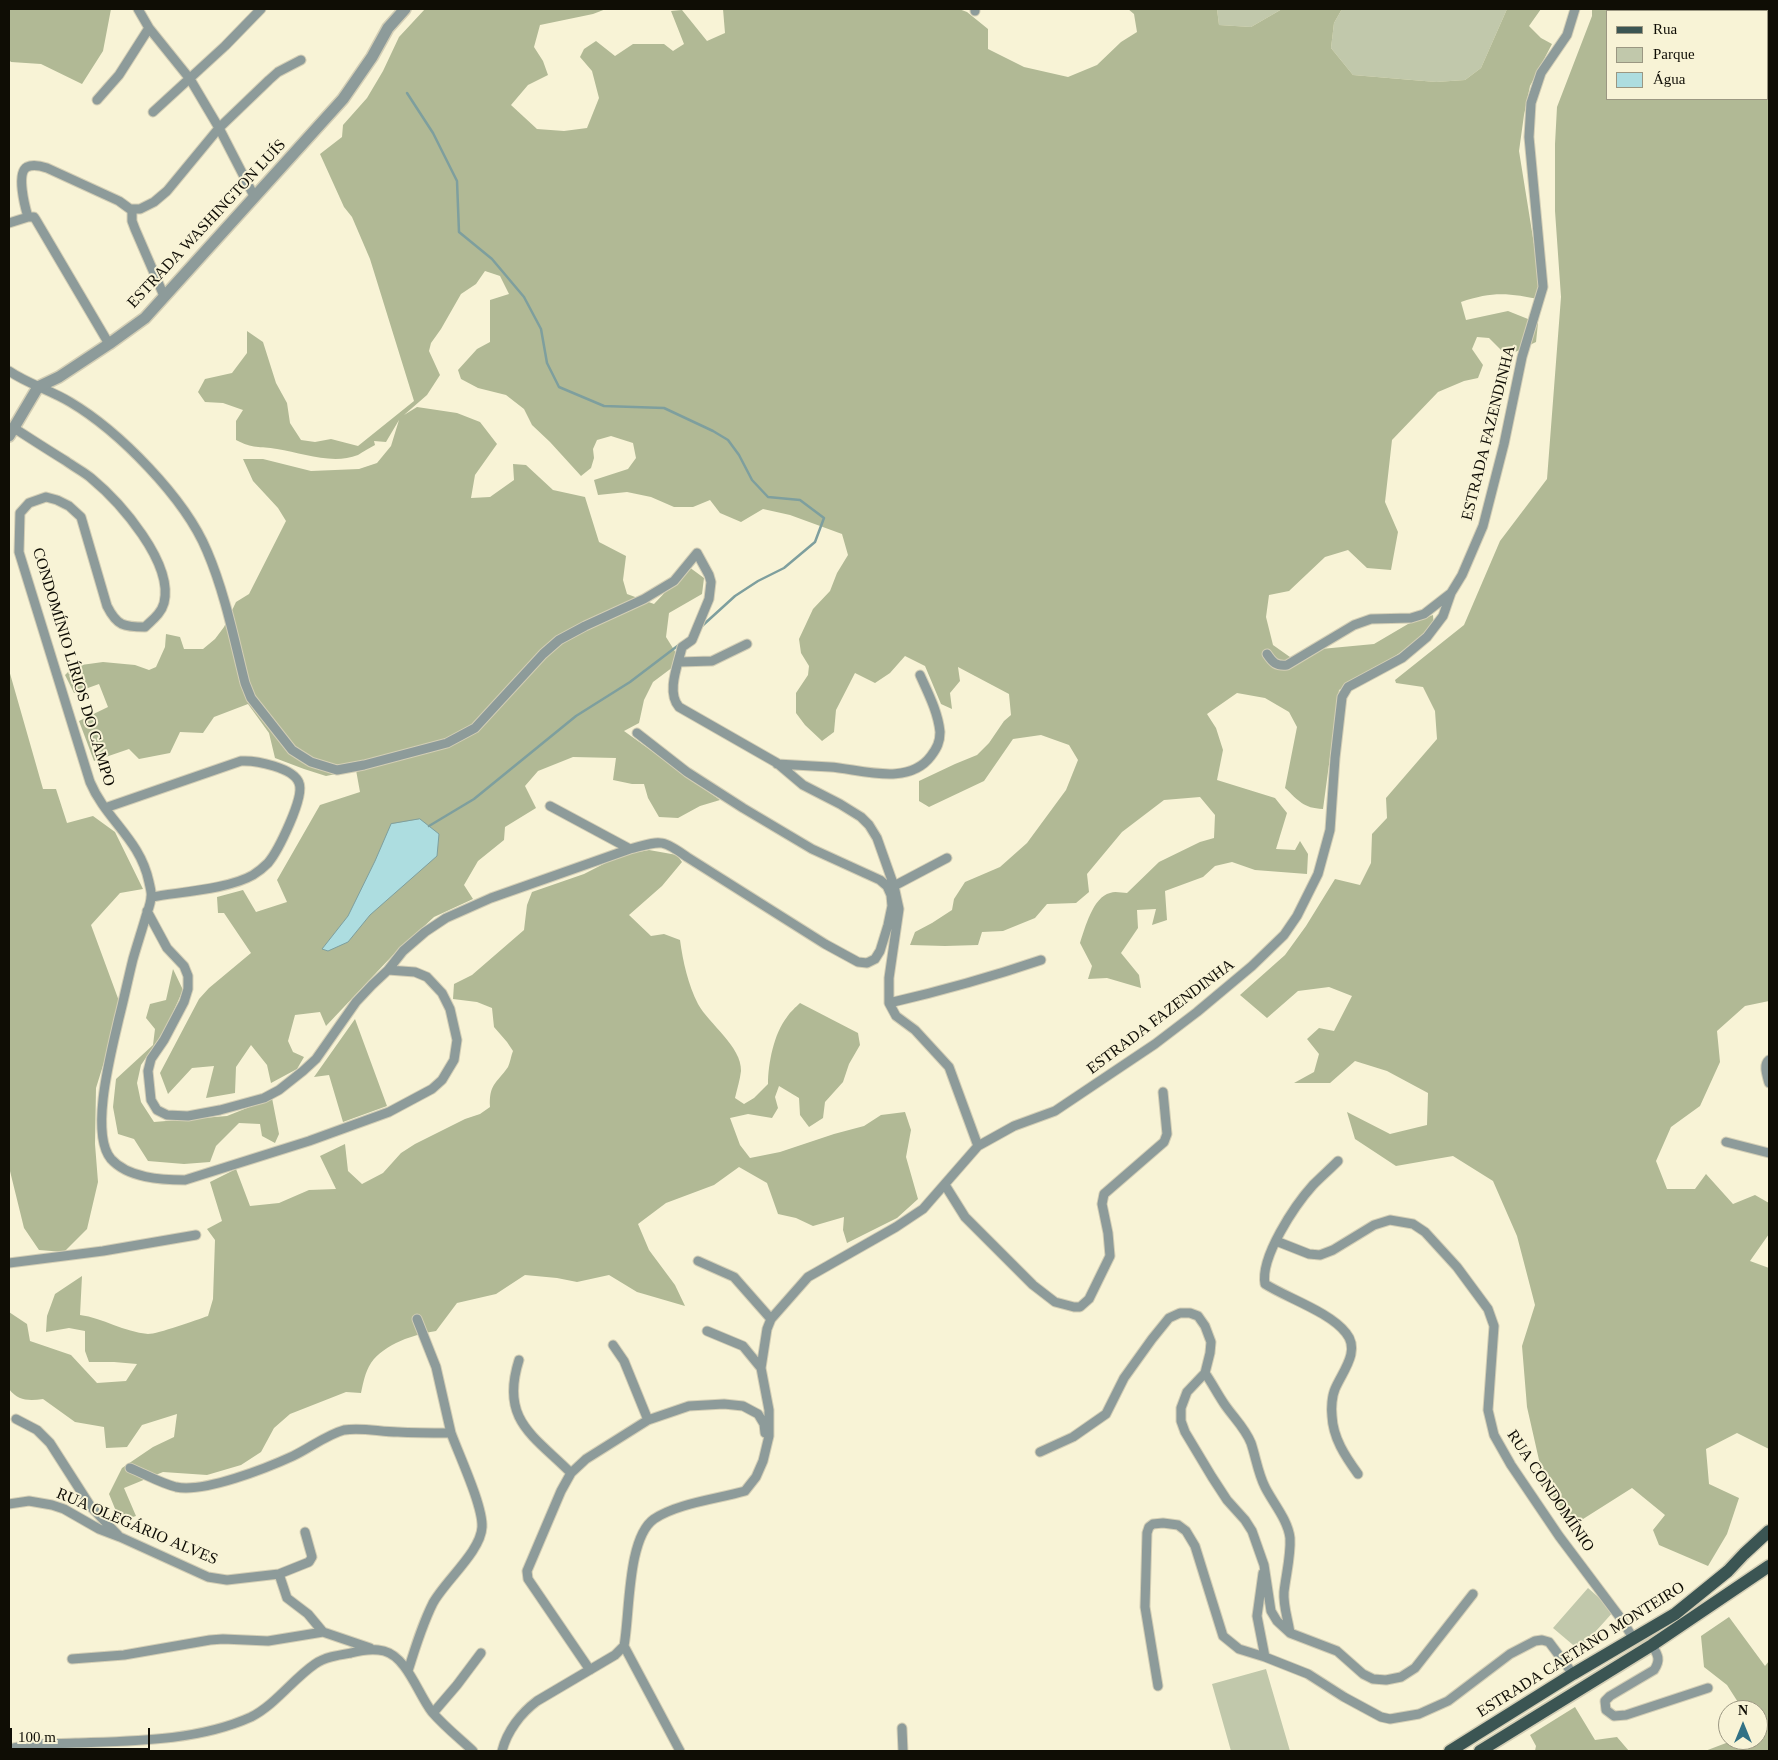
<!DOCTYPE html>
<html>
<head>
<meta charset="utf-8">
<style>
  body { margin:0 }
  #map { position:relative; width:1778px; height:1760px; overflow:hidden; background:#f8f3d6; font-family:"Times New Roman",serif }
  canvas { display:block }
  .frame { position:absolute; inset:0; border:10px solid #0f0d05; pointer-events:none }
  .legend { position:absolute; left:1606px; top:10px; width:162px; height:90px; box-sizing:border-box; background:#f8f3d6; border:1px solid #9b9782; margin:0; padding:6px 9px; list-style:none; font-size:15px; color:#0f0d05 }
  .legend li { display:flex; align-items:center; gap:10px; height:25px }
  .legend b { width:25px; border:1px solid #9b9782 }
  .north { position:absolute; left:1718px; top:1700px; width:50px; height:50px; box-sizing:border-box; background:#f8f3d6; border:1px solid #9b9782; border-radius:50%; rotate:0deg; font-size:14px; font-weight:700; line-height:20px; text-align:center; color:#0f0d05 }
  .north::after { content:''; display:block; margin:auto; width:18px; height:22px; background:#317185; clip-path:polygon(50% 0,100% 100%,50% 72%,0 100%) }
  .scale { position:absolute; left:10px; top:1728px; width:140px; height:22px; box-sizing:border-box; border:2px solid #0f0d05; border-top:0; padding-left:6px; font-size:15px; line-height:18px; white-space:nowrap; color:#0f0d05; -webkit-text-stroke:4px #f8f3d6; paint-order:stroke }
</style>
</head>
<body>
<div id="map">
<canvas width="1778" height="1760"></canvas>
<div class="frame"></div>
<ul class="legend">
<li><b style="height:6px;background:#3b5553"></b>Rua</li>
<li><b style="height:14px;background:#c1c8ab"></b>Parque</li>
<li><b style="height:14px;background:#addde0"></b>Água</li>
</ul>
<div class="north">N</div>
<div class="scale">100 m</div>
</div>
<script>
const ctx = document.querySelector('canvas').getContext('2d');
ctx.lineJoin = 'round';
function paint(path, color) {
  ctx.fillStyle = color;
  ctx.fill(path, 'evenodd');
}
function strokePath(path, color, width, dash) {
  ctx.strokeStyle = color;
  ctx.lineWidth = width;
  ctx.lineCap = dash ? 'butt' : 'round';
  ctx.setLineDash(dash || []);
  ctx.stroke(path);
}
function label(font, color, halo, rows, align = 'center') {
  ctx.font = font + ' "Times New Roman",serif';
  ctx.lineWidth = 4;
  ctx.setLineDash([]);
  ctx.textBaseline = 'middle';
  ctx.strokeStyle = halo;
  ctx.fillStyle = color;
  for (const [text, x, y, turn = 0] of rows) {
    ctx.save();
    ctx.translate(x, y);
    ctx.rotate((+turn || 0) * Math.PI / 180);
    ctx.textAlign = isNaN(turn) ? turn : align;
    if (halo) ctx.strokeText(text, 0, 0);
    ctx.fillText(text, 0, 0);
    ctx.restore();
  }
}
const green = new Path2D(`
  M1217,9H1282L1251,27L1219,25Z
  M1342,9H1507L1481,68L1465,80L1436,82L1353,75L1331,48L1334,23Z
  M1588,1588L1614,1611L1579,1650L1553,1628Z
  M1266,1669L1290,1751H1231L1212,1684Z`);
const forest = new Path2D(`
  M9,9H111L103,51L82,84L41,64L11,62L9,60Z
  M425,9H606L593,14L540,25L534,47L543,61L548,75L528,85L511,105L537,129L564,131L587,128L599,98L592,71L580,57L584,49L596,41L615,56L633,44H664L673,51L684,44L671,11L682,10L707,41L725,33L723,9H959L967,12L988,29V49L1024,67L1068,77L1097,65L1121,42L1137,32L1134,14L1128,9H1217L1219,25L1251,27L1282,9H1342L1334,23L1331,48L1353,75L1436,82L1465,80L1481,68L1507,9H1541L1529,26L1541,38L1552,44L1530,86L1524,115L1519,151L1543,300C1509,293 1493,291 1461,302L1466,320L1508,311L1538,323L1536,342L1507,356L1489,338L1477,337L1472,349L1483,365L1478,378L1464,381L1438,392L1392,440L1385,502L1398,532L1391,570L1367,568L1348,550L1325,557L1289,591L1269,595L1266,617L1273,645L1297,662L1321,649L1374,644L1408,624L1433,615L1434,628L1390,660L1339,690L1323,809C1303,808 1299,801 1285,788L1297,727L1289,712L1265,698L1237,693L1207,714L1216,728L1223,750L1217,780L1275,798L1287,813L1276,849L1295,850L1300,841L1308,854L1307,874L1255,870L1232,862L1215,866L1203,877L1165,891L1167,920L1152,925L1156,909L1137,910L1138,928L1121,953L1139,975L1141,988L1107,978L1088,979L1092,966L1080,943C1085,928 1093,897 1110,893C1115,891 1122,893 1127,893L1159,862L1200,842L1214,838L1215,815L1200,797L1164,800L1122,832L1087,874L1089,892L1076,903L1047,904L1035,918L1003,931L982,932L978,945L945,946L910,945L915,932L932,923L952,910L954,899L965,882L1000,867L1027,843L1066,790L1078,760L1069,745L1041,735L1013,739L984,781L929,807L919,801V781L955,764L977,755L989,743L1004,721L1011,715L1009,694L958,667L960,681L950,693L952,709L941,704L925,666L905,656L890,673L875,683L855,673L836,710L834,732L822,741L805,725L796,713V693L808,675L809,666L801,653L799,639L813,609L830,591L837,573L848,555L842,534L790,515L763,509L741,522L720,513L710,500L693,507H674L651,497L627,492L598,495L594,480L628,469L636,458L633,443L611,436L597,440L593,449L594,458L591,468L581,476L550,442L532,425L524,409L506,395L478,388L461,379L458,370L477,349L490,342V300L509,294L500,276L485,271L476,284L461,294L441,329L431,343L429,351L440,375L427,395L404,415L417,407L457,413L480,422L497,444L475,475L471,498L490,497L514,480L513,464L526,465L553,490L585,497L599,542L626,556L623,580L627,594L654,604L689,567L704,578L702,594L669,613L666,637L681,661L653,682L644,700L639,723L624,731L720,800L700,806L678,818L659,817L648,798L644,784H632L613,780L616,758L573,757L538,771L525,786L536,808L505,827L504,840L478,861L464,885L473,899L434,917L393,955L326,1026L320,1012L295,1015L288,1041L293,1052L304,1057L297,1069L271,1083L267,1065L251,1045L236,1067L235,1093L206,1098L214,1066L192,1068L168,1094L160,1073L199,999L209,988L251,953L224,913H218L217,897L243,890L256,912L287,902L277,880L320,805L360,792L356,770L326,776L304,769L275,758L269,733L248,704L214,717L203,733L180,732L170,753L139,759L129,749L94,761L79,721L108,707L99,684L74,693L65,675L74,666L103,662L135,665L149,670L156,667L165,647L166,634L180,637L184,649H203L215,639L224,627L236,602L249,594L286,521L278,508L253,481L243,459H263L311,471L359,469L377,463L391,446L399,420L386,442L374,441L375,445C369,448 363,452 358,455C332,465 303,453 277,449C259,446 253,449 236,440V421L243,410L223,403L205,402L198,392L205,379L232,373L247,353V331L263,342L276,383L287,403L290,423L301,440L315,442L331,439L358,446L414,401L370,259L352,217L344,207L320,154L342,137L343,125L367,98L383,71L399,37Z
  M1592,9H1769V1001L1745,1006L1717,1031L1720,1062L1700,1106L1671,1127L1656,1161L1667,1189H1695L1706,1174L1733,1204L1755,1195L1769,1203V1234L1750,1261L1769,1268V1449L1737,1433L1706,1449L1709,1484L1739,1498L1727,1534L1708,1566L1659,1545L1653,1530L1665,1515L1632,1488L1572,1526L1544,1482L1527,1407L1522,1346L1535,1305L1517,1236L1493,1181L1453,1156L1396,1166L1355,1139L1347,1112L1390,1134L1427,1125L1428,1093L1387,1071L1355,1061L1330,1083H1294L1314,1072L1319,1054L1307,1039L1319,1028L1334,1031L1352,996L1329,987L1298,991L1267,1018L1240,995L1285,955L1306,926L1335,879L1360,885L1371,863L1372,834L1387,818L1386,798L1437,739L1435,711L1423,687L1396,683L1395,680L1464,625L1500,541L1547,479L1561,297L1555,211V144L1557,107L1592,16ZM1607,11H1767V99H1607Z
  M9,670L43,789H56L67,823L93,816L115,832L143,889L120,893L91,925L119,1001L114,1030L96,1088L95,1144L98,1182L87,1229L64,1252L39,1250L24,1228L9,1167Z
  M649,850L677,855L682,862L662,886L629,915L651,936L664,934L680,940C683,962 688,984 698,1004C709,1024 742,1047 741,1071C740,1080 737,1089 735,1098L744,1104L754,1098L768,1084C768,1064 774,1033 787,1017C790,1012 796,1007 800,1003L858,1033L860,1045L849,1064L843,1082L825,1102L823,1118L809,1127L800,1115L799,1098L779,1086L775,1097L778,1108L772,1118L748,1114L730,1118L740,1145L750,1158L780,1152L834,1134L864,1126L881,1115L905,1112L911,1130L906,1157L918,1199L897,1218L847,1243L843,1230L844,1217L813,1226L796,1218L778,1214L767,1183L739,1167L714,1185L666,1203L638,1224L649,1250L675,1285L685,1306L637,1292L609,1275L577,1282L557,1278L525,1275L496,1294L457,1303L436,1331C415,1334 384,1344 371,1363C365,1372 363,1384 361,1393L346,1392L290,1414L274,1428L261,1452L241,1465L207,1475L163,1472L124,1488L136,1516L120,1521L109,1494L122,1468L153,1447L174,1437L177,1414L142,1425L127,1447L106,1448L104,1427L75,1422L43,1399C29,1401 18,1401 9,1389V1312L27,1324L30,1341L71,1355L97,1383L126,1381L137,1364L114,1362H89L85,1351V1331L69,1328L46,1332L47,1316L55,1294L82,1276L80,1315C103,1318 124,1332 148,1334C158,1334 196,1320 208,1316L213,1299L215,1240L207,1229L222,1221L210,1182L236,1169L250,1206L279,1203L309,1190L336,1189L320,1156L345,1144L348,1171L362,1184L383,1173L401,1153L415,1144L465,1119L480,1114L490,1107C489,1084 496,1084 508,1067C510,1063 511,1056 513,1051L507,1042L494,1027L492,1008L477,1002L453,999L454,984L472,975L524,930L527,905L532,892L584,874L621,855Z
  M173,969L183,990L166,1028L141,1065L137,1083L141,1102L154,1122L227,1116L272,1098L279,1134L275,1143L262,1136L260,1124L239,1123L216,1146L210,1162L184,1164L148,1161L134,1139L118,1134L113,1107L116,1079L153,1045L155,1029L146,1018L150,1004L166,1000Z
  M355,1019L387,1106L343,1122L329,1075L314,1077Z
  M1729,1617L1765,1666L1769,1661V1751H1705L1734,1740H1758V1710H1743L1727,1685L1704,1667L1701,1636Z
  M1575,1707L1595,1740L1617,1737L1629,1751H1535L1536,1746L1530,1735Z`);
const water = new Path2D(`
  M420,819L439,834L437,856L370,915L348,942L328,951L322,949L348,916L375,861L391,824Z`);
const stream = new Path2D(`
  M407,93L433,133L457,181L459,232L492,259L524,297L541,329L547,363L559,387L604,406L664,408L713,431L728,440L739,455L752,480L768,497L800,500L824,518L815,542L784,568L758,581L735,596L702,626
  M429,826L474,799L576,716L630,682L680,644`);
const minor = new Path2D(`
  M138,9L149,28L190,79L219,128L254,196
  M975,9V11
  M97,100L119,75L149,28
  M153,112L225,46L261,9
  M132,210V221L135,229L164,296
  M28,217C25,207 16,173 27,167C33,164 41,166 47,168L119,201L130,209H140L154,202L167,191L219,128L269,80L278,72L301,60
  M9,223L28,217H34L36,220L109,344
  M9,371C28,384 50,390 70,402C119,431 185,498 207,551C225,593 234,639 245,683L251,698L292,750L311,762L337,770L364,765L447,743L475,728L543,654L559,640L585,626L644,599L674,581L697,553L709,575L711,582L709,599L692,640L682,647C678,665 666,692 679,707L777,763L803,785L840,804L861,817L869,825L877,838L894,886L899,909L889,978V1003L896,1016L915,1030L949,1067L978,1146
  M14,428C31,439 48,450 66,461C74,467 84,472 91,478C120,502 174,563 164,603C161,614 152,620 145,627C124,627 117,626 107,606L81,517L69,506L57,500L46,497L29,503L20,513L19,552L90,782C106,820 140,839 149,882C150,887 152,893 151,897C151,903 148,910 146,916C142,930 137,945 133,959C128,979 124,999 119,1018C112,1049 89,1133 111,1159C128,1178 161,1180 185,1180L309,1141L389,1112L432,1089L442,1080L454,1060L457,1040L450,1009L442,993L427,977L415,972L388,970
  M1267,654C1273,663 1276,666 1287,665L1354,625L1371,619L1411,618L1424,614L1451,593
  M679,662L712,661L747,644
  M777,764C795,765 812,766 830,767C860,769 908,787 931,756C937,748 940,742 940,732C938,712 928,693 920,675
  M550,806L630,849
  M105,808L241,761C256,760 294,768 299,783C305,797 278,851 268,863C264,867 258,872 253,875C229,889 180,892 152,897
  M894,886L947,858
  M147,911L167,948L184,966L188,976V989L184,1002L164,1040L151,1059L148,1071L151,1100L157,1110L167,1115L188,1116L220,1110L264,1098L279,1090L303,1071L316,1059L356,1002L372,985L388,970L403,951L425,932L446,918L491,898L630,849C660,841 661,838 687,857L825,944L858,962L867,963L875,959L880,951L888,925L892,906L891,895L887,886L880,880L812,849L743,808L687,772L637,733
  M889,1003C941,991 991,977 1041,960
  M1769,1060C1763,1065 1767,1075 1769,1083
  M1726,1142L1769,1153
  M1338,1161C1330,1169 1321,1177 1313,1185C1295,1205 1260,1257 1265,1284C1287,1298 1330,1312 1346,1333C1361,1351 1342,1372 1335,1389C1332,1396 1331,1408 1332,1416C1333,1438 1345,1456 1358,1474
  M945,1185L965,1217L1033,1285L1055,1302L1074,1307H1080L1089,1299L1110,1256L1108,1233L1102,1204L1104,1194L1164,1142L1167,1134L1163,1092
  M1276,1241L1309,1254L1320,1255L1333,1250L1374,1225L1390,1220L1413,1224L1425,1232L1457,1267L1488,1309L1494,1326L1488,1410L1494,1435L1511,1465L1559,1536L1622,1620L1633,1638
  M698,1261L734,1277L771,1319
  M9,1263L103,1251L196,1235
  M417,1319L436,1367L451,1433
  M707,1331L743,1346L761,1368
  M613,1345L624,1361L648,1420
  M519,1360C500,1420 533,1435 571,1473
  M1205,1373C1212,1383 1218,1395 1225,1405C1234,1418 1245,1428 1251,1443C1256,1458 1258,1473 1265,1487C1273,1503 1288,1520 1290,1538C1291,1556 1286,1574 1284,1592C1283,1606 1288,1619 1290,1633
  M16,1419L37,1430L50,1443L91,1507L118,1535
  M1040,1452L1073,1437L1106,1414L1124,1378L1152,1339L1169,1318L1180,1313H1190L1198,1316L1205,1326L1211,1342L1210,1353L1205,1373L1187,1392L1181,1408V1421L1185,1432L1212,1477L1227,1500L1245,1520L1252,1531L1264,1565L1271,1611L1277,1621L1290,1633L1337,1651L1363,1674L1373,1679L1386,1680L1401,1677L1415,1668L1473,1594
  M130,1468C145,1474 160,1483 176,1487C204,1493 267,1468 293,1456C310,1448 326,1435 344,1430C362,1427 380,1432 398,1432C415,1433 433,1433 451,1433C459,1455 483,1506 482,1527C481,1551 445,1581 433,1603C422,1625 415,1648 408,1671
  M9,1504L29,1501L52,1505L64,1509L99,1529L120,1537L208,1577L227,1580L279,1574L287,1598L308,1614L323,1632L370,1648
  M1263,1573L1257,1616L1265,1657
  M279,1574L309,1562L312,1557L305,1532
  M1652,1645C1658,1655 1661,1660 1654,1670L1610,1696L1605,1701L1606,1710L1614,1716L1626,1715L1708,1688
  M624,1646L680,1751
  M72,1659L124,1655L210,1640L223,1639L268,1641L323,1632
  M590,1670L528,1579L527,1571L561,1491L571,1473L586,1459L648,1420L689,1406L724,1404L743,1406L758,1414L764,1424L765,1433
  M1158,1686L1145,1607L1147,1533L1149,1527L1153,1524L1163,1523L1178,1525L1186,1531L1195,1546L1223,1636L1239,1649L1265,1657L1308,1674L1344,1697L1381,1717L1390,1719L1419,1714L1448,1701L1510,1654L1535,1641L1542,1640L1549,1642L1573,1674
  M433,1713L457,1685L481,1653
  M902,1728L903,1751
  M9,1749C31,1743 54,1744 76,1743C133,1741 198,1741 251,1717C275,1705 293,1679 315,1664C325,1657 339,1655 351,1653C362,1650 372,1648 384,1651C407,1657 418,1694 432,1712C444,1726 459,1738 473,1751
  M502,1751C507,1731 521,1713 537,1701L615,1655L624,1646C630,1614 627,1538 654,1519C678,1503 718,1499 745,1491L756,1477L763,1461L769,1436V1410L761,1368L767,1329L771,1319L808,1277L896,1227L923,1209L978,1146L1014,1126L1055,1111L1155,1044L1197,1012L1252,966L1284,935L1297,916L1318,874L1330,830L1335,758L1342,697L1348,687L1402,658L1427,637L1443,616L1451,593L1462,575L1483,526L1504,444L1522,357L1543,287L1529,137L1531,103L1541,73L1567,35L1575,9`);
const tertiary = new Path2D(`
  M9,436L38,387L59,377L109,344L145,318L343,99L372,57L388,28L405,9`);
const primary = new Path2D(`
  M1450,1751L1573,1674L1675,1614L1728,1571L1744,1554L1769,1531
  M1480,1751L1652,1645L1769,1566`);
const streetNames = [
  ["ESTRADA WASHINGTON LUÍS",207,224,-47],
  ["ESTRADA FAZENDINHA",1489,433,-76],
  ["CONDOMÍNIO LÍRIOS DO CAMPO",73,667,73],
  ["ESTRADA FAZENDINHA",1161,1017,-37],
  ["RUA CONDOMÍNIO",1550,1491,56],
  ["RUA OLEGÁRIO ALVES",137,1527,23],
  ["ESTRADA CAETANO MONTEIRO",1581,1650,-32]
];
paint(green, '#c1c8ab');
paint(forest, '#b1b995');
paint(water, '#addde0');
strokePath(water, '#7e9f9e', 1);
strokePath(stream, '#7e9f9e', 2.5);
strokePath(minor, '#d3ceb5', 11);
strokePath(tertiary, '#d3ceb5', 14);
strokePath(primary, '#d3ceb5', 15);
strokePath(minor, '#8d9b9a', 9);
strokePath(tertiary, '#8d9b9a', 11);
strokePath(primary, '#3b5553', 12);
label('16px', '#0f0d05', '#f8f3d6', streetNames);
</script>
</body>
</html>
